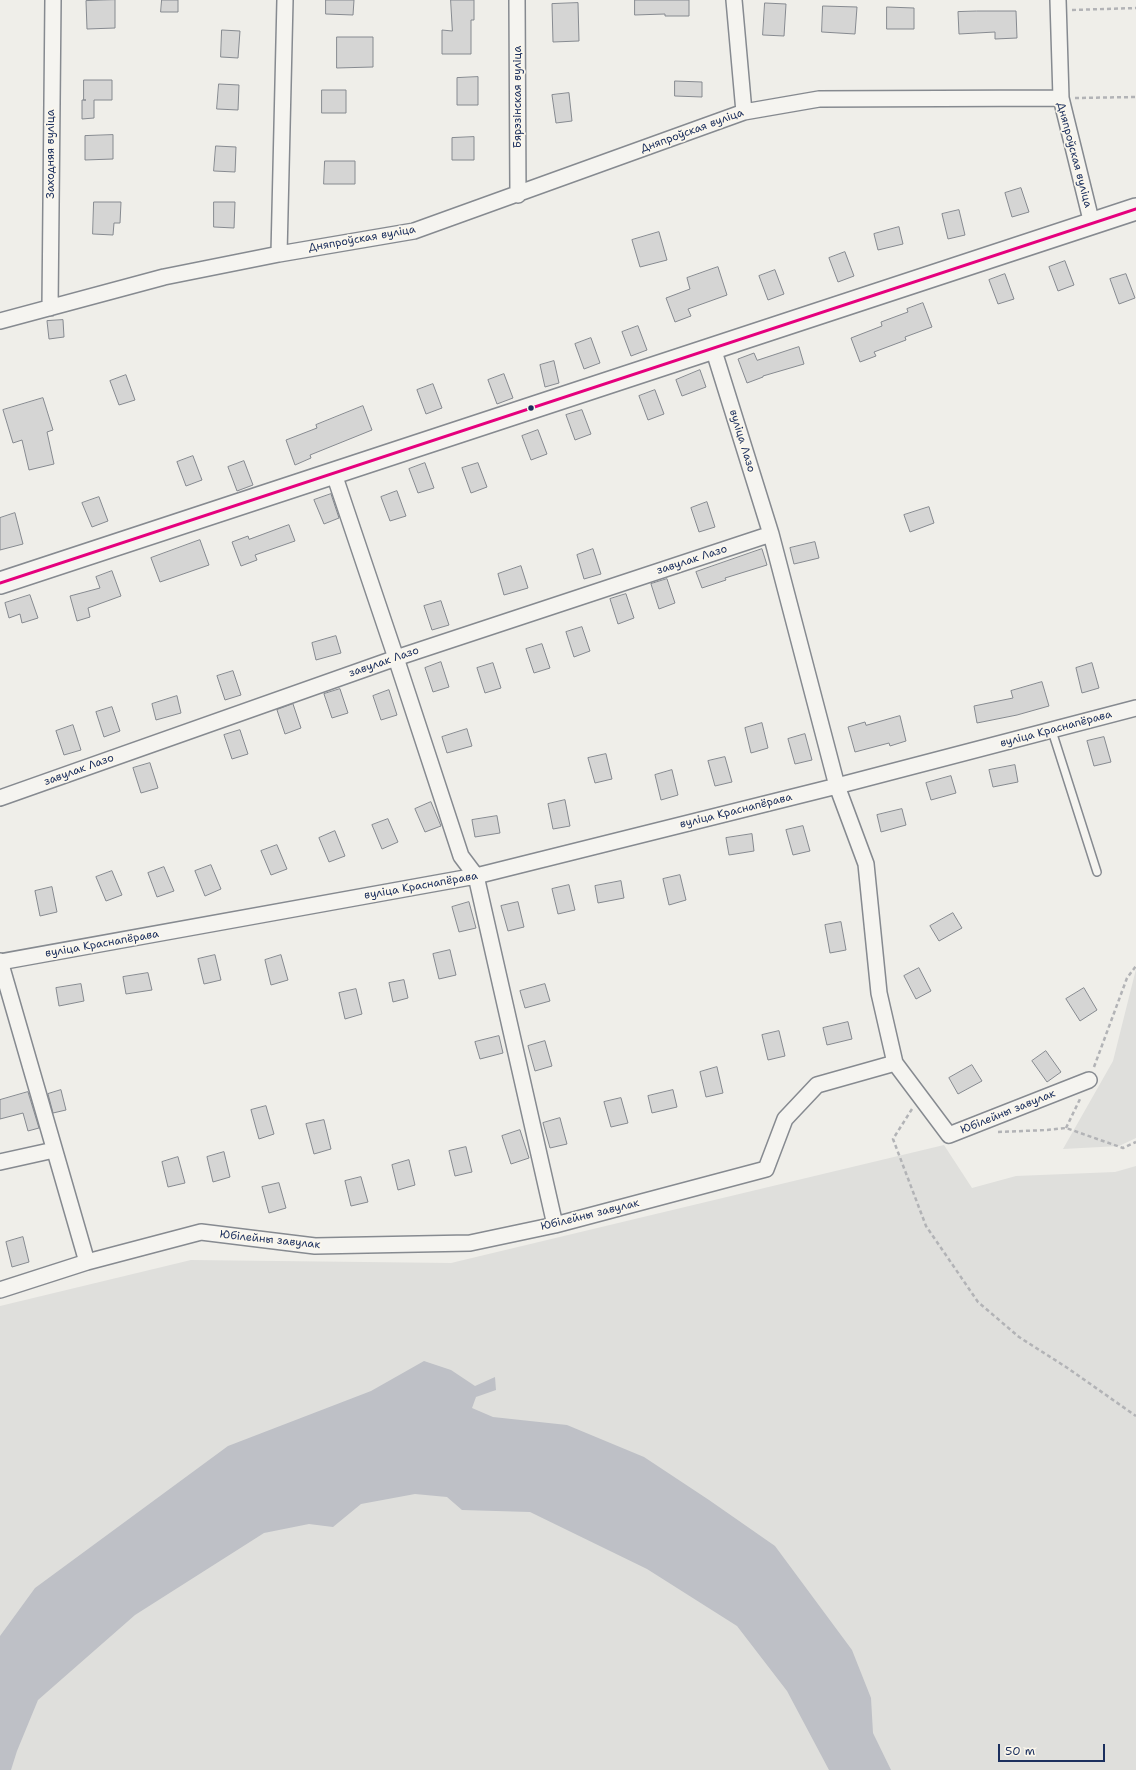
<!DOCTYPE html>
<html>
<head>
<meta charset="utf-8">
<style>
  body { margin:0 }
  #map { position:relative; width:1136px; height:1770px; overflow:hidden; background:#efeee9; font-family:"Shantell Sans",sans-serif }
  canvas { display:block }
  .scale { position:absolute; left:998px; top:1744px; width:107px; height:18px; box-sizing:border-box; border:2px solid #1b2f5e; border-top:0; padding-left:5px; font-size:12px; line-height:14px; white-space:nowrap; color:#1b2f5e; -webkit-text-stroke:3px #fbf7ec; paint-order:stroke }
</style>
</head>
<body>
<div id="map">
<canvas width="1136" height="1770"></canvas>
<div class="scale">50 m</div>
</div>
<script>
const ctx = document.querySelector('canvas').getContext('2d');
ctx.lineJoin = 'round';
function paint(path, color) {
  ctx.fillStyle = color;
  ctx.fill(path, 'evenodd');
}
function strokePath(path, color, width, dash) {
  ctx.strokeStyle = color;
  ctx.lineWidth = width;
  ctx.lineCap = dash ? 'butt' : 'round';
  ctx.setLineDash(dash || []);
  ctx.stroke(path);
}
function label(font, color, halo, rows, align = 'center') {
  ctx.font = font + ' "Shantell Sans",sans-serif';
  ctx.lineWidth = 3.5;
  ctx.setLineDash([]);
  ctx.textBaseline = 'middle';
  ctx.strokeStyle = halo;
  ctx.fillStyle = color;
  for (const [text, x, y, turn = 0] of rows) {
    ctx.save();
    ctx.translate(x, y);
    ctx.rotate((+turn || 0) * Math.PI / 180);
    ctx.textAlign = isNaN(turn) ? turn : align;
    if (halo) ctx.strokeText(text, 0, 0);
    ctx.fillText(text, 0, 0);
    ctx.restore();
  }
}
const green = new Path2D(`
  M1136,969V1138L1119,1146L1063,1149L1113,1061Z
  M944,1145L972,1188L1016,1176L1115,1172L1136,1166V1770H0V1306L191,1260L451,1263Z`);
const water = new Path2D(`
  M424,1361L451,1370L475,1386L495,1377L496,1390L476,1397L472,1408L493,1417L567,1425L644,1457L709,1500L775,1546L852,1650L871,1698L873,1733L891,1770H829L787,1691L737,1626L647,1569L530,1512L462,1510L447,1497L415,1494L361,1504L333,1527L309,1524L264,1533L135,1615L38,1700L17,1751L11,1770H0V1636L35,1588L228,1446L371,1391Z`);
const building = new Path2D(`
  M115,0V28L87,29L86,1Z
  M162,0H178V12H161Z
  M326,0H354L353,15L326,14Z
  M451,0H474V20H471V54H442V30L452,31Z
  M635,0H689V16H665V14L635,15Z
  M578,3L579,41L553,42L552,4Z
  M765,3L786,4L784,36L763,35Z
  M823,6L857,7L855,34L822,32Z
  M887,7L914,8V29H887Z
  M977,11H1016L1017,38L995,39V32L959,34L958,12Z
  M222,30L240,31L238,58L221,57Z
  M337,37H373V67L337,68Z
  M478,77V105H457V78Z
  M84,80H112V100H94V118L82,119V100H86H84Z
  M675,81L702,82V97L675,96Z
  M219,84L239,85L238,110L217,109Z
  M322,90H346V113H322Z
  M569,93L572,121L556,123L552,95Z
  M113,135V159L85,160V136Z
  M474,137V160H452V138Z
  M216,146L236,147L235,172L214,171Z
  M325,161H355V184H324Z
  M1021,188L1029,212L1012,217L1005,193Z
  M94,202H121L120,223H114L113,235L93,234Z
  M214,202H235L234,228L214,227Z
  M959,210L965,235L948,239L942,214Z
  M899,227L903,244L878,250L874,234Z
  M659,232L667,260L640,267L632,240Z
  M845,252L854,276L838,282L829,258Z
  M1065,261L1074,285L1058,291L1049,267Z
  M718,267L727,295L688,309L691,316L675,322L666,298L690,289L687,278Z
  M775,270L784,294L768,300L759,276Z
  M1005,274L1014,299L998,304L989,280Z
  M1126,274L1135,298L1119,304L1110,279Z
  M923,303L932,327L905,337L906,340L874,352L876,356L860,362L851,338L882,326L881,322L908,312L907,309Z
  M63,320L64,337L49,339L47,321Z
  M638,326L647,350L631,356L622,332Z
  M591,338L600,363L584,369L575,344Z
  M799,347L804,364L763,376V377L747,383L738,359L754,353L757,360Z
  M554,361L559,383L545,387L540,365Z
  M700,370L706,387L682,396L676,380Z
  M504,374L513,398L497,404L488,380Z
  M126,375L135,400L119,405L110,381Z
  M433,384L442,408L426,414L417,390Z
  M655,390L664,414L648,420L639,396Z
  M43,398L53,430L47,432L54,464L29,470L22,440L13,443L3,410Z
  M363,406L372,430L310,455L311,458L295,465L286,440L317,428L316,425Z
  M582,410L591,434L575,440L566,415Z
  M538,430L547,454L531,460L522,436Z
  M193,456L202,480L186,486L177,462Z
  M244,461L253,485L237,491L228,467Z
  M425,463L434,488L418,493L409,469Z
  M478,463L487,487L471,493L462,468Z
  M397,491L406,516L390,521L381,497Z
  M331,494L339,518L324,524L314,500Z
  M99,497L108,521L92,527L82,503Z
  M707,502L715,527L699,532L691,508Z
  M929,507L934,523L910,532L904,515Z
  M15,513L23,544L0,550V518Z
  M289,525L295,541L255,555L257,560L241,566L232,542L248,536L249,539Z
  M200,540L209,565L160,582L151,558Z
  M815,542L819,558L794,564L790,548Z
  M593,549L601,574L584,579L577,555Z
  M762,549L767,565L725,578L726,580L702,588L696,572Z
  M521,566L528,588L504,595L498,574Z
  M112,571L121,596L88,608L90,617L77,621L70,596L100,588L96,577Z
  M667,579L675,603L659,609L651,584Z
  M626,594L634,618L618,624L610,599Z
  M30,595L38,618L22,623L20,614L9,618L5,603Z
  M441,601L449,625L432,630L424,606Z
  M582,627L590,651L574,657L566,632Z
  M336,636L341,653L316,660L312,643Z
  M542,644L550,668L534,673L526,649Z
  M441,662L449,687L433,692L425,668Z
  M493,663L501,688L485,693L477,668Z
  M1092,663L1099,688L1082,693L1076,668Z
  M233,671L241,695L225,700L217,676Z
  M1042,682L1049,706L1017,715L977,723L974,706L1013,698L1011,691Z
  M340,689L348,713L332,718L324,694Z
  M389,690L397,715L381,720L373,696Z
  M177,696L181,713L156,720L152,704Z
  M293,704L301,728L285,734L277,710Z
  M112,707L120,731L104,737L96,712Z
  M900,716L906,741L890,746L889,743L855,752L848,727L865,722L866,725Z
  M762,723L768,748L751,753L745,728Z
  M73,725L81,750L64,755L56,731Z
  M467,729L472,746L447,753L442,737Z
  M240,730L248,754L232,759L224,735Z
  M805,734L812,760L795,764L788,739Z
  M1104,737L1111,762L1094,766L1087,741Z
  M606,754L612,779L595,783L588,758Z
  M725,757L732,782L715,786L708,761Z
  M150,763L158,788L141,793L133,768Z
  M1015,765L1018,782L993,787L989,770Z
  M672,770L678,795L661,800L655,775Z
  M951,776L956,793L931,800L926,783Z
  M565,800L570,826L553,829L548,804Z
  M431,802L441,826L425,832L415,809Z
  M902,809L906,825L881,832L877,815Z
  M497,816L500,833L475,837L472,820Z
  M388,819L398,842L382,849L372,825Z
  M803,826L810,851L793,855L786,830Z
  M335,831L345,856L329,862L319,838Z
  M752,834L754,851L729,855L726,838Z
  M277,845L287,869L271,875L261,851Z
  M211,865L221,889L205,896L195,871Z
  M164,867L174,891L157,897L148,873Z
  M112,871L122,895L106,901L96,877Z
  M680,875L686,900L669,905L663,879Z
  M621,881L624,898L598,903L595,886Z
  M569,885L575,910L558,914L552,889Z
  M52,887L57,912L40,916L35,891Z
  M469,902L476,928L459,932L452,907Z
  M518,902L524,927L508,931L501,906Z
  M953,913L962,928L939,941L930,926Z
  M841,922L846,950L830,953L825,925Z
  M450,950L456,975L439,979L433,954Z
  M215,955L221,980L204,984L198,959Z
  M281,955L288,980L271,985L265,960Z
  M919,968L931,991L916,999L904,976Z
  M148,973L152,990L126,994L123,977Z
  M404,980L408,998L393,1002L389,983Z
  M81,984L84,1001L59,1006L56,988Z
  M545,984L550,1001L525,1008L520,991Z
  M1084,988L1097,1010L1080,1021L1066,999Z
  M356,989L362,1014L345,1019L339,993Z
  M848,1022L852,1039L827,1045L823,1028Z
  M779,1031L785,1056L768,1060L762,1035Z
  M499,1036L503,1053L480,1059L475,1042Z
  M545,1041L552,1066L535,1071L528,1046Z
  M1046,1051L1061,1072L1047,1082L1032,1061Z
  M972,1065L982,1081L958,1094L949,1078Z
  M717,1067L723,1093L706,1097L700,1072Z
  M61,1090L66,1110L53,1113L48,1094Z
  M673,1090L677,1107L652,1113L648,1096Z
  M28,1092L39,1128L28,1131L23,1113L0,1119V1100Z
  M621,1098L628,1123L611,1127L604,1102Z
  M266,1106L274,1134L259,1139L251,1110Z
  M560,1118L567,1144L550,1148L543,1123Z
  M324,1120L331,1149L314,1154L306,1124Z
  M520,1130L529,1158L511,1164L502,1136Z
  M466,1147L472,1172L455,1176L449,1151Z
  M224,1152L230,1177L213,1182L207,1157Z
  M178,1157L185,1183L168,1187L162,1162Z
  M409,1160L415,1185L398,1190L392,1165Z
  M361,1177L368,1202L351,1206L345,1181Z
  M279,1183L286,1208L269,1213L262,1187Z
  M23,1237L29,1262L12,1267L6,1242Z`);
const path = new Path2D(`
  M1072,10L1136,8
  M1075,98L1136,97
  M1094,1067L1127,978L1136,966
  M912,1109L893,1139L926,1226L978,1302L1019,1337L1066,1367L1136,1416
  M1066,1128L1080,1099
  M998,1132L1047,1130L1066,1128L1123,1148L1136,1142`);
const service = new Path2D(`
  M1052,731L1097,872`);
const minor = new Path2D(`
  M517,0L518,195
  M734,0L744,112
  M1058,0L1061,98
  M279,254L285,0
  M50,308L53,0
  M0,321L164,277L279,254L414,231L744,112L819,99L1061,98L1092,224
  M713,348L771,534L837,786L866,864L879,993L895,1063
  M334,474L396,658L461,856L476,876L555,1225
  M0,798L396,658L771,534
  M0,961L87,1262
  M0,962L476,876L837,786L1136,708
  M0,1162L54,1150
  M0,1290L87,1262L201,1232L315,1246L470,1243L555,1225L766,1169L785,1119L817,1085L895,1063L949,1135L1089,1080`);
const secondary = new Path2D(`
  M0,583L1136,209`);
const bus1 = new Path2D(`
  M0,583L1136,209`);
const markers = [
  [531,408,3.5,"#1b2f5e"]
];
const streetNames = [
  ["Бярэзінская вуліца",518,97,-90],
  ["Дняпроўская вуліца",692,131,-20],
  ["Заходняя вуліца",51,154,-90],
  ["Дняпроўская вуліца",1074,155,75],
  ["Дняпроўская вуліца",362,239,-10],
  ["вуліца Лазо",742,441,73],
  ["завулак Лазо",692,560,-18],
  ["завулак Лазо",384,662,-19],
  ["вуліца Краснапёрава",1056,729,-15],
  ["завулак Лазо",79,770,-20],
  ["вуліца Краснапёрава",736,811,-14],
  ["вуліца Краснапёрава",421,886,-10],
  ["вуліца Краснапёрава",102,944,-10],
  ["Юбілейны завулак",1008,1112,-22],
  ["Юбілейны завулак",590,1215,-14],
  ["Юбілейны завулак",270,1240,6]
];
paint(green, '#dfdfdc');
paint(water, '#bec0c6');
paint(building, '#d5d5d4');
strokePath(building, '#868a90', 1);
strokePath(service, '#868a90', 10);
strokePath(minor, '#868a90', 18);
strokePath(secondary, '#868a90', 24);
strokePath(path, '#b2b3b6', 2.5, [4, 3]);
strokePath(service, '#f5f4f0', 7);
strokePath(minor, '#f5f4f0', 15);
strokePath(secondary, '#f5f4f0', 21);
strokePath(bus1, '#e5007d', 3);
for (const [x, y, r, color] of markers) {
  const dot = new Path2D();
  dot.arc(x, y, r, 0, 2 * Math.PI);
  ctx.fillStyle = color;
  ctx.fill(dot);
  strokePath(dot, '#fbf7ec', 1.5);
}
label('11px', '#1b2f5e', '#fbf7ec', streetNames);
</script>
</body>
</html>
